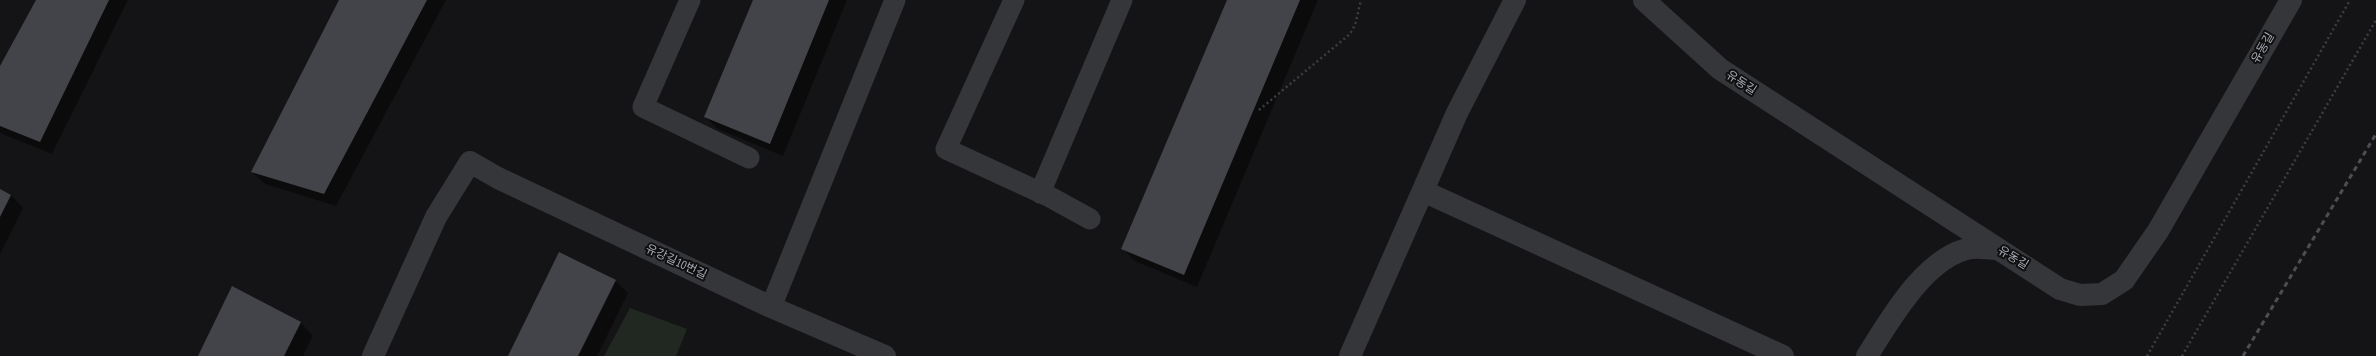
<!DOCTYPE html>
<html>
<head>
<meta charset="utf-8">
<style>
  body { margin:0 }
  canvas { display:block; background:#141416 }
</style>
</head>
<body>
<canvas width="2376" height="356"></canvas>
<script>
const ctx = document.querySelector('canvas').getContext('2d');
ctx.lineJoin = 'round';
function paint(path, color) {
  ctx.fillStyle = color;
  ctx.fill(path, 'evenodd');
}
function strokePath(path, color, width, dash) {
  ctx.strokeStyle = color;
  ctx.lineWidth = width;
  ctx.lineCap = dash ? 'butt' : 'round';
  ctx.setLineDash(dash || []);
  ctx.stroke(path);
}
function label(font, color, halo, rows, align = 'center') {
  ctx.font = font + ' "PT Sans Narrow","Noto Sans KR",sans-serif';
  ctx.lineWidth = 4;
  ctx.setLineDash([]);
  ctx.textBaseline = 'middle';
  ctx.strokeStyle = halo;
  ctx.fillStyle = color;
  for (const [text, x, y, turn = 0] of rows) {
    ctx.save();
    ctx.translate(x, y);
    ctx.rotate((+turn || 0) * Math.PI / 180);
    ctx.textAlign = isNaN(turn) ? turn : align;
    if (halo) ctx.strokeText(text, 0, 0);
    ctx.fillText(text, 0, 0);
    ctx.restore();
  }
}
const green = new Path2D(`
  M630,308L687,329L676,356H604Z`);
const shadow = new Path2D(`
  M37,0H128L52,154L0,133V68Z
  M340,0H446L336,206L265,184L252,172Z
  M754,0H847L783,156L718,129L705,117Z
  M1228,0H1318L1197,287L1135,261L1123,249Z
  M0,190L11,195L23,208L0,254Z
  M616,281L628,293L597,356H510Z
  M233,288L301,323L313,336L303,356H199Z`);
const building = new Path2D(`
  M36,0H109L40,142L0,126V66Z
  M339,0H427L324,194L251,172Z
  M753,0H829L770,144L704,117Z
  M1227,0H1300L1184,275L1121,249Z
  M0,189L11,195L0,217Z
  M559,252L616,280L578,356H508Z
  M232,286L301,322L284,356H198Z`);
const path = new Path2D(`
  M1259,110L1350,34L1355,25L1361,0
  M2147,356L2350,0
  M2182,356L2376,20`);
const lane = new Path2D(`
  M690,0L643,107L749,158
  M1014,0L946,149L1050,197L1090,219
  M1040,193L1122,0
  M771,307L895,0`);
const street = new Path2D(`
  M1644,0L1720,69L2060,289L2080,295L2102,294L2124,280L2158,231L2291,0
  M1423,191L1783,356
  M373,356L436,217L470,162L498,178L771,307L885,356
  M1350,356L1457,113L1515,0
  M1867,356C1890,320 1926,255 1972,248C1980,247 1989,249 1997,249`);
const rail = new Path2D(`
  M2243,356L2376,134`);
const streetNames = [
  ["유동길",2263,48,-60],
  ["유동길",1741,83,33],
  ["유동길",2013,258,31],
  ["유강길10번길",676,262,25]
];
paint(green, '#202821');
paint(shadow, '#0007');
paint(building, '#434449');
strokePath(path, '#3b3d41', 2.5, [2, 3]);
strokePath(lane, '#35363a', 21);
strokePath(street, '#35363a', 22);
strokePath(rail, '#4c4e53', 3, [5, 4]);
label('12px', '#a6abb6', '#0f0f10', streetNames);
</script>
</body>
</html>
